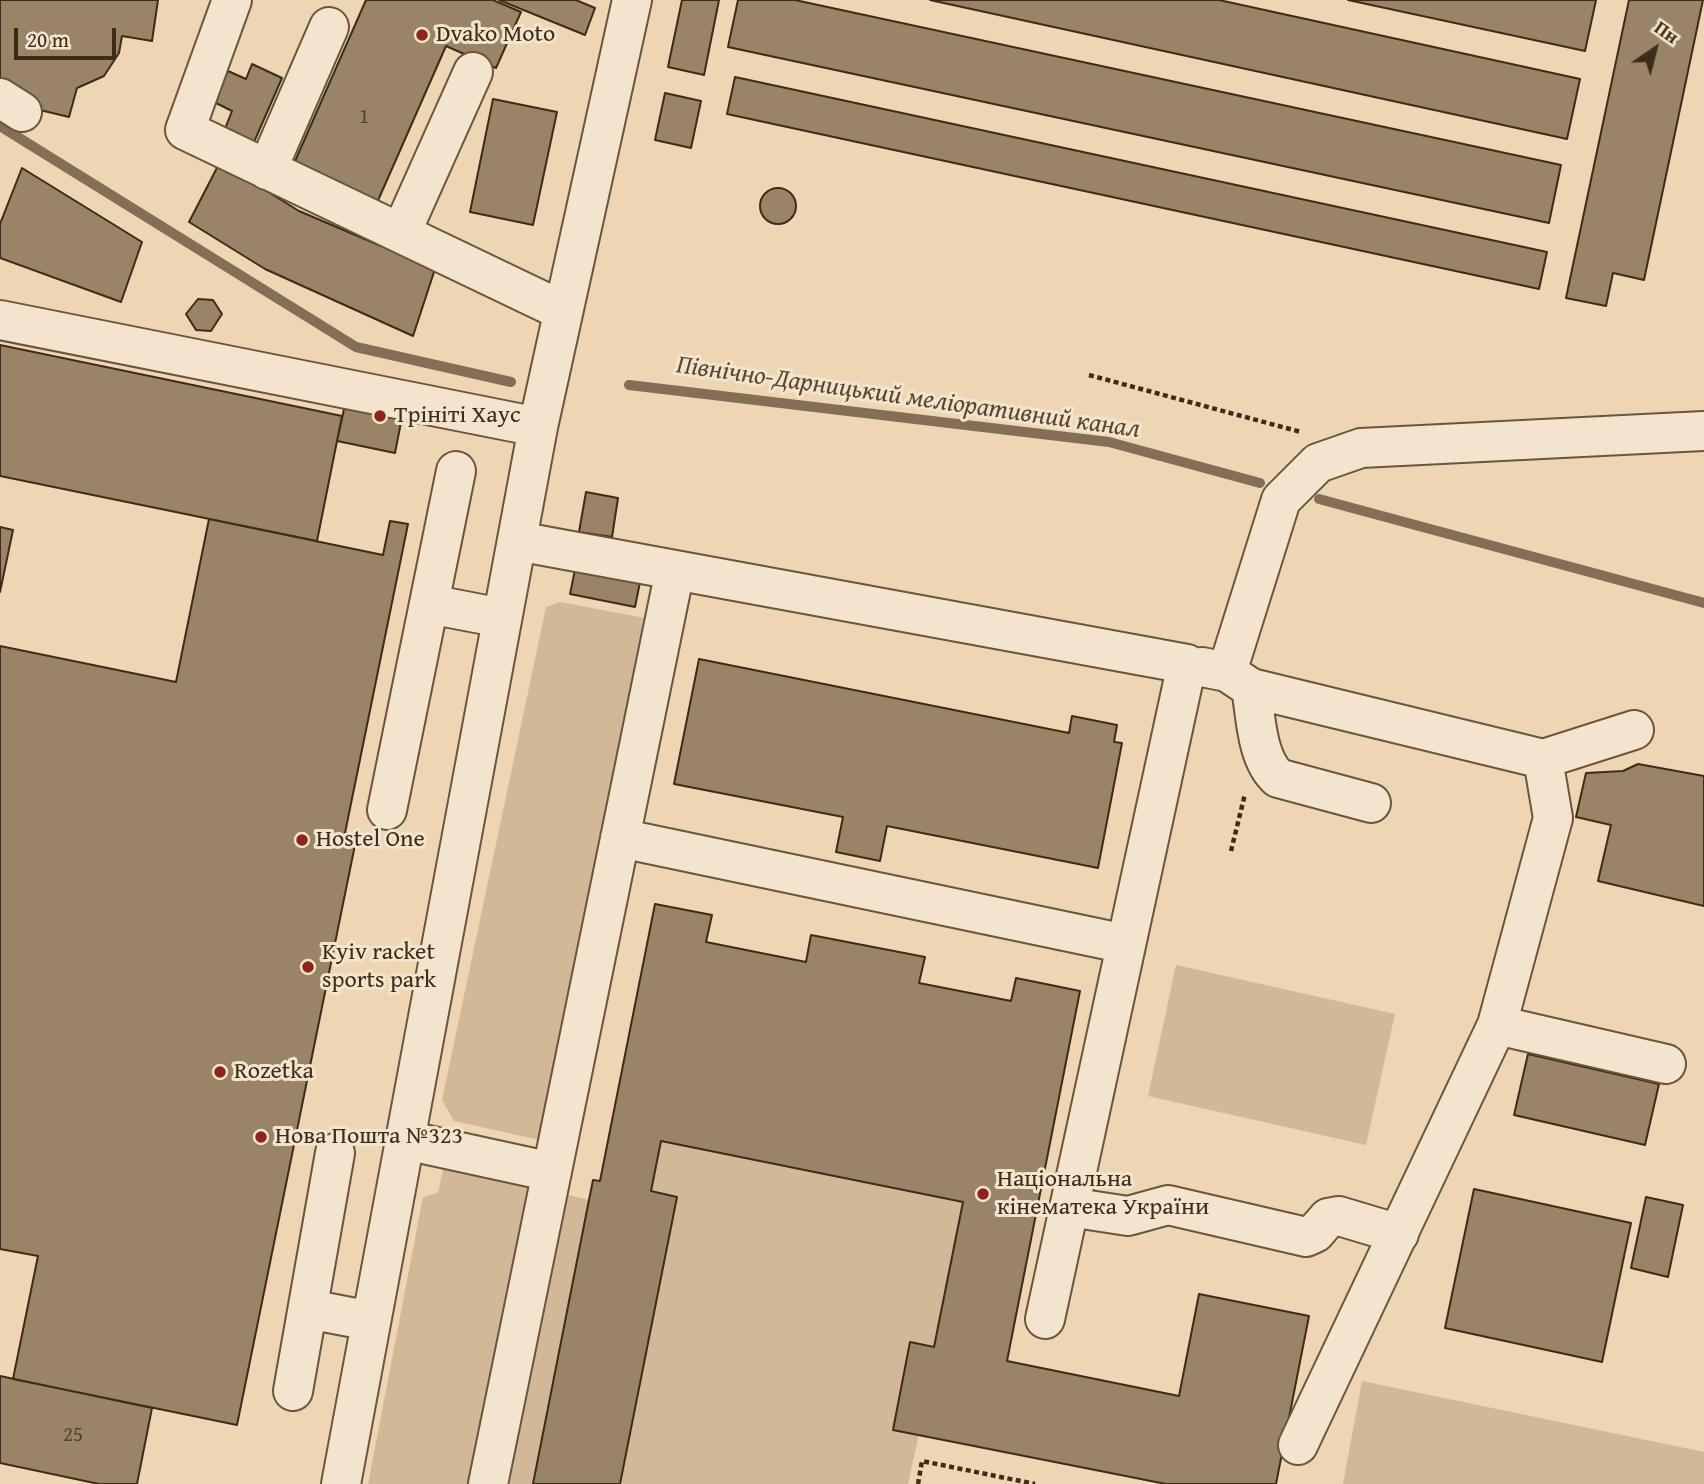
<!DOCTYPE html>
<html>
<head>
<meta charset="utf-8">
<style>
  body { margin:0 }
  #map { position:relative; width:1704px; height:1484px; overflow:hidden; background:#eed5b3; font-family:"Gentium Book Plus",serif }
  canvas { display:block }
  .north { position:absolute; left:1620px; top:14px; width:70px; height:70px; -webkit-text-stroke:5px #f4e4ce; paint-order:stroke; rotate:35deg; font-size:19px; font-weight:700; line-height:28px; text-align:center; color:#3d2c17 }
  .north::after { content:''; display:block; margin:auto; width:24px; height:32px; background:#3d2c17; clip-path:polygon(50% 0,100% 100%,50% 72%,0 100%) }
  .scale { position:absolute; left:14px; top:28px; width:102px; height:32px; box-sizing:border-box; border:4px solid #3d2c17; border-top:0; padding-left:9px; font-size:21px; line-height:24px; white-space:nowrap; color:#3d2c17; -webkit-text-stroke:5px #f4e4ce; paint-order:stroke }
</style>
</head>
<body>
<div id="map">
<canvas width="1704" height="1484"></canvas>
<div class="north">Пн</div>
<div class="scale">20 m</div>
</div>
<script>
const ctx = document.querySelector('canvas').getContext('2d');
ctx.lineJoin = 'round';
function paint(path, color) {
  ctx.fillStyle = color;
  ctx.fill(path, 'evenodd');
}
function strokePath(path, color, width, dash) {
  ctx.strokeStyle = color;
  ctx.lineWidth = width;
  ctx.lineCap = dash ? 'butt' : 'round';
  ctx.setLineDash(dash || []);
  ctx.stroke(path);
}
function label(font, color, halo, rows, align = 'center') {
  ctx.font = font + ' "Gentium Book Plus",serif';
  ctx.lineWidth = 6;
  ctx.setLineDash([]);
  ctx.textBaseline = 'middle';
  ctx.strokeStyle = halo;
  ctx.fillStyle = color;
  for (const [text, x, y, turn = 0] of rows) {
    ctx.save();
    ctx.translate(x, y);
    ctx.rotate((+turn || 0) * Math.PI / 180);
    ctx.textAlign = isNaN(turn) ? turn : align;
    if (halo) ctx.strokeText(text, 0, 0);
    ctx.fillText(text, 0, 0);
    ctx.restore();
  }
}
const green = new Path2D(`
  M560,602L656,620L540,1140L454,1121L442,1100L546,607Z
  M1176,965L1395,1014L1366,1145L1148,1096Z
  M661,1141L963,1202L934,1347L911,1342L919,1434L908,1484H620L677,1197L651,1191Z
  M444,1165L589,1200L533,1484H368L423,1197L438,1193Z
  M1362,1381L1704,1452V1484H1343Z`);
const stream = new Path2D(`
  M0,126L356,347L511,382
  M629,385L1109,442L1260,483
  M1319,499L1704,603`);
const building = new Path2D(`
  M0,0H158L152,41L122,36L119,53L104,76L77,88L69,117L19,105L0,92Z
  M366,0H493L521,12L496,68L446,46L376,205L292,168Z
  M499,0H576L595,8L585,35Z
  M682,0H719L704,75L668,67Z
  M738,0H795L1561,165L1549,223L728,47Z
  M930,0H1219L1580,79L1567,139Z
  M1348,0H1596L1585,51Z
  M1629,0H1703L1644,280L1613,273L1606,306L1566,298Z
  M252,64L282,78L251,149L222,136L232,111L214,102L228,71L246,79Z
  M735,77L1547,252L1539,289L727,114Z
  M665,93L701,101L691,148L655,140Z
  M493,99L557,112L533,225L470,212Z
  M220,162L299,211L435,269L413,336L265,269L189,222Z
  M22,168L142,242L121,302L0,258V224Z
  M760 206a18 18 0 1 1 36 0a18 18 0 1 1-36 0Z
  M198,299L213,300L222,314L211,331L196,330L186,314Z
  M0,345L342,416L317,541L0,476Z
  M346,400L403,412L395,453L337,441Z
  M586,492L618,498L612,537L579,532Z
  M209,519L383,555L390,521L408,524L345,833L357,835L237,1425L13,1379L38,1256L0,1249V646L176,682Z
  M0,527L13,530L0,592Z
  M576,565L641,577L635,607L570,594Z
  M699,659L1069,733L1072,716L1117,725L1114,742L1122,743L1098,868L887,826L880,861L836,852L843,817L674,784Z
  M1638,764L1704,776V906L1598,881L1611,825L1576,817L1586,773L1623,771Z
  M655,904L712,915L706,942L806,962L811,935L925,957L919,983L1011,1001L1016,978L1080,991L1007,1361L1179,1396L1199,1294L1309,1316L1276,1484H1166L893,1430L910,1342L934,1347L963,1202L661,1141L651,1191L677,1197L620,1484H533L589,1200L593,1180L600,1181Z
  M1528,1054L1659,1084L1645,1145L1514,1115Z
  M1474,1189L1631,1223L1602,1362L1445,1328Z
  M1646,1197L1683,1205L1668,1277L1631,1268Z
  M0,1376L152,1408L137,1484H99L0,1463Z`);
const path = new Path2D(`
  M1089,375L1301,432
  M1231,851L1245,794
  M918,1484L922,1461L1035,1484`);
const minor = new Path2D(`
  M232,0L185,130L563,311
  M0,98L22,112
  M267,170L329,27
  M401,233L473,72
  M0,320L538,427
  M517,541L1187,664L1045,1319
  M429,604L502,618
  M1202,667L1227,672L1251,688L1543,759L1634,730
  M1227,672L1281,500L1318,463L1361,448L1704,431
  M1251,688C1256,716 1256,758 1278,778L1371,803
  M387,810L456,471
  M620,838L1126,944
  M1497,1025L1666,1064
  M405,1140L552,1172
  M1069,1207L1128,1216L1168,1205L1306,1237L1315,1233L1328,1218L1339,1216L1399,1234
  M308,1309L371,1321
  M293,1391L335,1153
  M1298,1445L1497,1025L1553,818L1543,759
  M341,1484L538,427L632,0
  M488,1484L675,570`);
const markers = [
  [422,35,7,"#8f2418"],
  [380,416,7,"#8f2418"],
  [302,840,7,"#8f2418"],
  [308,967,7,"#8f2418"],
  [220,1072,7,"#8f2418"],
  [261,1137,7,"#8f2418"],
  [983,1194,7,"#8f2418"]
];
const numberNames = [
  ["1",364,118],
  ["25",73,1436]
];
const poiNames = [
  ["Dvako Moto",436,35],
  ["Трініті Хаус",394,416],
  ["Hostel One",316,840],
  ["Kyiv racket",322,953],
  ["sports park",322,981],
  ["Rozetka",234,1072],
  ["Нова Пошта №323",275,1137],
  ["Національна",997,1180],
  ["кінематека України",997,1208]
];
const waterNames = [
  ["Північно-Дарницький меліоративний канал",908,398,8]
];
paint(green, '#d0b898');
strokePath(stream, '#836f55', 10);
paint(building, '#998468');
strokePath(building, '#3d2c17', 2);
strokePath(minor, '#69563e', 42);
strokePath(path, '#3d2c17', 4.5, [5, 3.5]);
strokePath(minor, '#f4e4ce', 38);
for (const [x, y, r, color] of markers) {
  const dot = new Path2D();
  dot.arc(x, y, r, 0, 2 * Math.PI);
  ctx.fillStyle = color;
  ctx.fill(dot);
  strokePath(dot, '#f4e4ce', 2.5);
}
label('21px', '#54422b', null, numberNames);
label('24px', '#3d2c17', '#f4e4ce', poiNames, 'left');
label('italic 26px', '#5a4831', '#f4e4ce', waterNames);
</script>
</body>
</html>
